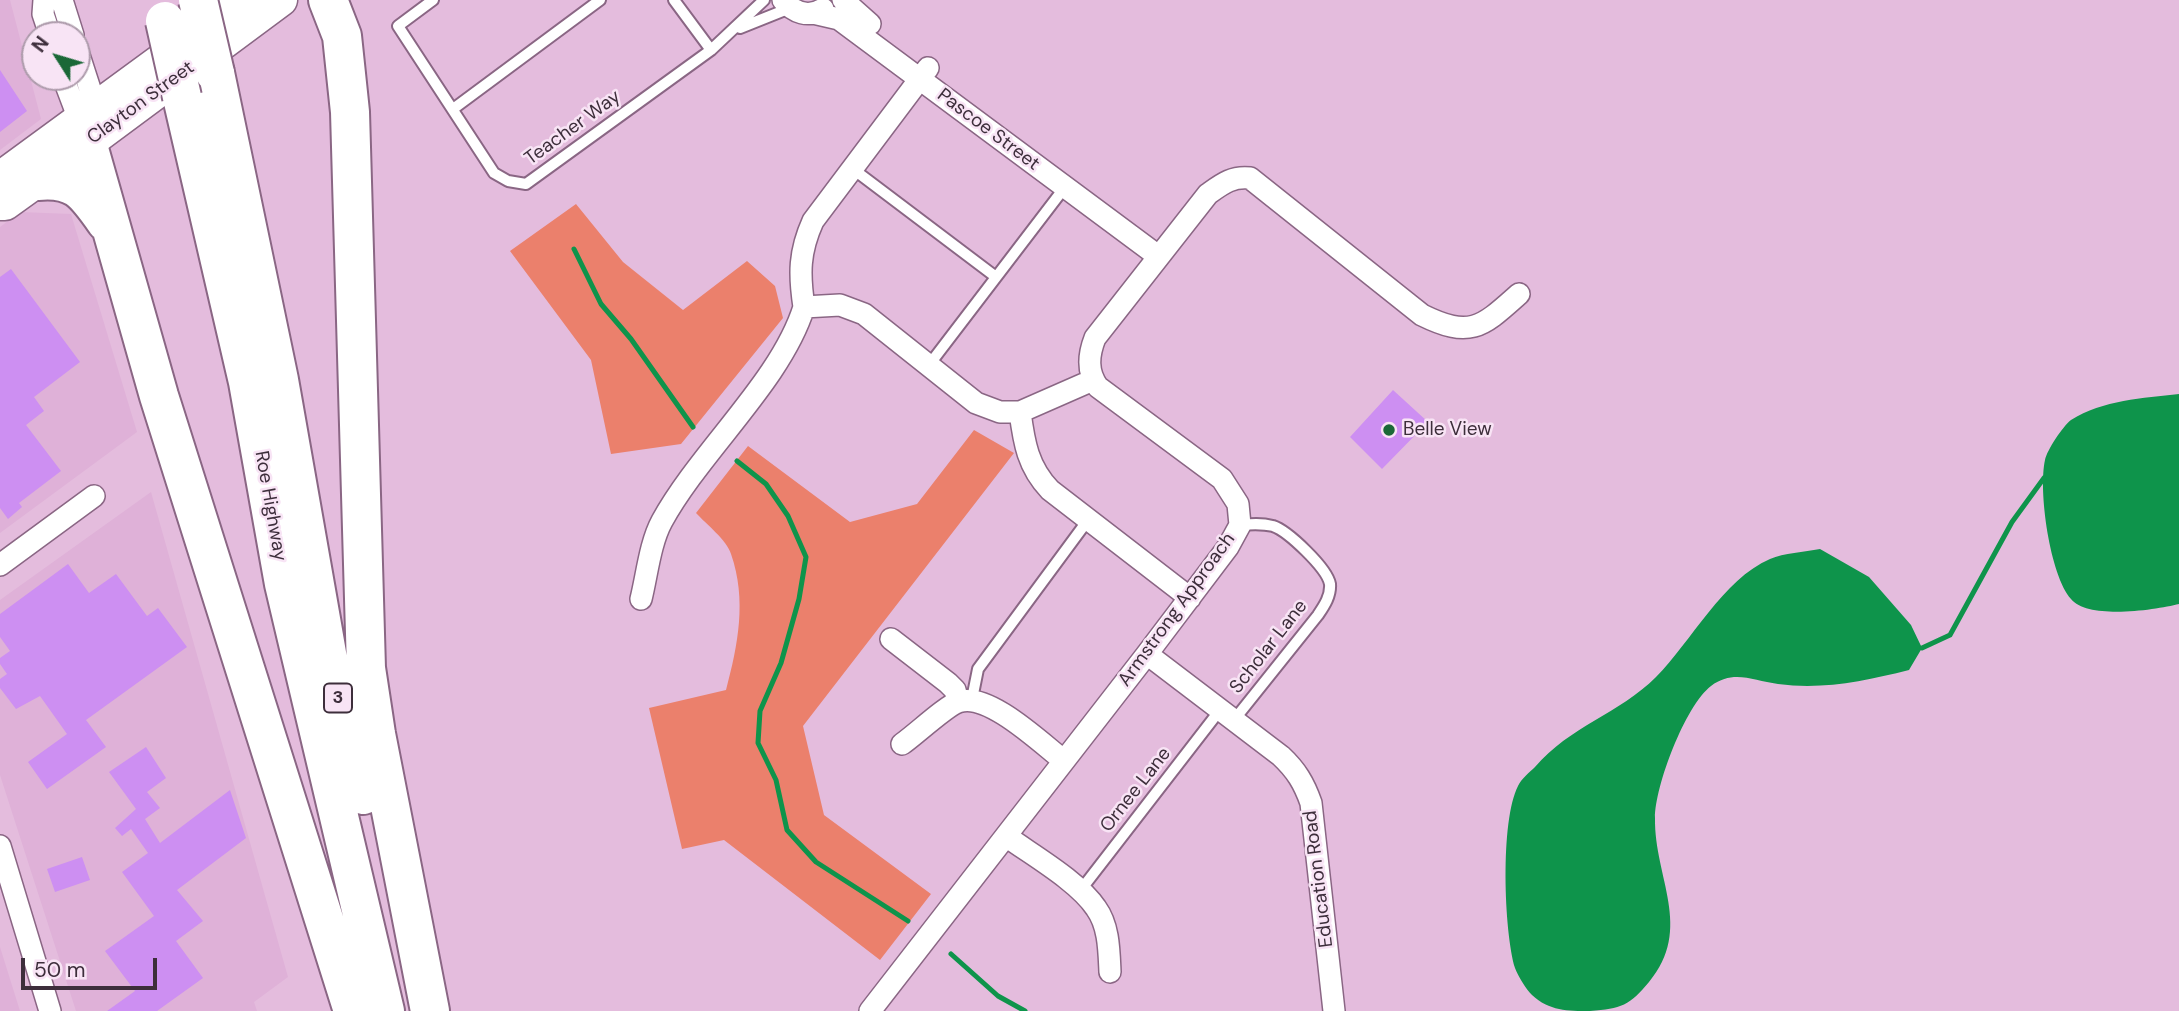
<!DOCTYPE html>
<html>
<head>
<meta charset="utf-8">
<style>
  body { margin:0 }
  #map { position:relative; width:2179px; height:1011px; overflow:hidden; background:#e4bcdd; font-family:"DM Sans",sans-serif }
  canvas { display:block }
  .north { position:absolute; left:21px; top:21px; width:70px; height:70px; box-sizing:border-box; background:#f8e4f5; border:2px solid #ad9bab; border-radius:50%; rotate:307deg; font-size:19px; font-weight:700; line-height:28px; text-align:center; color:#3d2e3b }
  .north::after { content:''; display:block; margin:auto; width:24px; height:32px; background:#1a6837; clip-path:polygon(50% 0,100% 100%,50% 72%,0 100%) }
  .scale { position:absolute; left:21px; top:958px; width:136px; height:32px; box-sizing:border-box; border:4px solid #3d2e3b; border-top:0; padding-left:9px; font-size:21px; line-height:24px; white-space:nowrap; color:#3d2e3b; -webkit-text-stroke:5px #f8e4f5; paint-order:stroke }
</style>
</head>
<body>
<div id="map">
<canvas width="2179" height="1011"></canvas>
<div class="north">N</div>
<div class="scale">50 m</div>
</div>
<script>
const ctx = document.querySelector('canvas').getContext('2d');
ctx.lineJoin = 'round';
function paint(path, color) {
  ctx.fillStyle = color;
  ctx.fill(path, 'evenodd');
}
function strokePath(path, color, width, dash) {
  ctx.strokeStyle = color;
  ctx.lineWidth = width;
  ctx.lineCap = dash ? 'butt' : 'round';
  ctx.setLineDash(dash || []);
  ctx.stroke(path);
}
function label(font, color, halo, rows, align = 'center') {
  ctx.font = font + ' "DM Sans",sans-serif';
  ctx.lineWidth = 5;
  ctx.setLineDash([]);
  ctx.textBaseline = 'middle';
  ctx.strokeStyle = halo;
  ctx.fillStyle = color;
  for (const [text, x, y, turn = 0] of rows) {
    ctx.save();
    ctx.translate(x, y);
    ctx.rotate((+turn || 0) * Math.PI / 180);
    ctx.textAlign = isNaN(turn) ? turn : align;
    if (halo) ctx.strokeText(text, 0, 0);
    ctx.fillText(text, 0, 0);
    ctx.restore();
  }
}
const built = new Path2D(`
  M0,0H10L41,119L0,150Z
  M20,212L71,214L137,432L0,533V227Z
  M151,492L288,977L254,1002L257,1011H76L0,775V600Z
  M0,947L20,1011H0Z`);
const green = new Path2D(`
  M576,204L623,262L683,310L747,261L775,286L783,318L681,444L611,454L591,360L510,251Z
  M974,430L1014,453L803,726L824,815L931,894L880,960L724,840L682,849L649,708L726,690C738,645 747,600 731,554C727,540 706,524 696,513L748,446L850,522L917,504Z`);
const water = new Path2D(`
  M2179,394V604C2155,610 2088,620 2071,599C2050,575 2038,491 2045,460C2047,450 2063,426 2071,420C2103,400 2143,398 2179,394Z
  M1820,549L1869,577L1911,625L1922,648L1909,670C1865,681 1823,690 1778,684C1753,681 1734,669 1711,686C1685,706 1655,786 1655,818C1654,878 1694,928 1649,982C1630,1005 1621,1009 1590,1011C1568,1011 1549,1011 1532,995C1526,989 1518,976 1515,968C1504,931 1500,821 1518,786C1521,779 1530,772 1535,767C1570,726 1619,714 1656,677C1691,642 1723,579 1770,559C1784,553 1804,552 1820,549Z`);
const stream = new Path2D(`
  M574,249L601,304L631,339L693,427
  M737,461L766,484L788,516L806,557L799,599L781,663L760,711L758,743L776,780L787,830L816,862L908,921
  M1922,648L1950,635L2012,522L2044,478
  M951,954L998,996L1025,1011`);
const building = new Path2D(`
  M0,70L27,111L0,132Z
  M11,269L80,362L34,397L44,411L26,425L61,471L19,503L22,507L8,519L0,508V277Z
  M1393,390L1428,422L1382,469L1350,437Z
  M68,564L89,593L116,574L147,616L158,608L187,647L86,720L106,747L47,789L28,762L67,734L40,696L16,709L0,688V679L7,674L0,664V658L10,651L0,637V614Z
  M146,747L166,778L147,792L160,808L145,819L160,843L230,790L246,838L177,890L203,921L176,941L203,978L157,1011H107L135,991L105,951L154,916L122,872L148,853L131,829L122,836L115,828L136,809L109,772Z
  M82,857L90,880L55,892L47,869Z`);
const service = new Path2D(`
  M433,0L398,26L494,173L508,181L526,184L711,50L764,0
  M674,0L711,50
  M740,28L790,8
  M453,109L600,0
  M853,169L996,277
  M929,365L1065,187
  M972,699L978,669L1088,520
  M1234,720L1318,615C1324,606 1331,596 1330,584C1327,568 1288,531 1273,526C1261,523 1251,524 1240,525
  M1080,891L1220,710`);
const minor = new Path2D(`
  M44,0L43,14L50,35
  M62,0L73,35
  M783,0C794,13 808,18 823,9
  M843,0L870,24
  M813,13L839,19L1158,256
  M77,49L100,120
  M928,68L813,221C799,252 799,274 804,307L840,305L864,314L976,403L1000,412H1020
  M63,77L83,130
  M1093,380L1020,412C1024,443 1028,467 1050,490L1190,598
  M0,565L94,496
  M641,599C647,575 650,543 662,521C701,450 781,381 804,307
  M891,639L948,683L955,690L958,701
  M1147,654L1281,756C1296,770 1304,783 1311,803L1334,1011
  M902,744C915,735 946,706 958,702C987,691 1040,742 1063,760
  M1006,836C1032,855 1078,881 1096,908C1109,926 1109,950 1110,972
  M0,846L50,1011
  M870,1011L1147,654L1228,547L1240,525L1238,504L1222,479L1098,387C1087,372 1088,356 1095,338L1208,194C1222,184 1232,176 1250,178L1422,315C1471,339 1482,327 1519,294`);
const secondary = new Path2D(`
  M0,178L243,0
  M0,204H5L37,181L281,0`);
const motorway = new Path2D(`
  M328,0L342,36L350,112L366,668L376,734L430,1011
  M215,73L279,380L328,659L363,795
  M182,97L248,382L284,584L385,1011
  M87,142L159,396L353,1011
  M37,181C75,177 85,192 106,222`);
const motorwayBridge = new Path2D(`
  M198,0L215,73
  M165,21L182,97`);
const markers = [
  [1389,430,7,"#1a6837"]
];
const shields = [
  [338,698,28]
];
const shieldNames = [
  ["3",338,698]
];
const streetNames = [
  ["Clayton Street",141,103,-36],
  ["Teacher Way",573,128,-36],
  ["Pascoe Street",988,130,37],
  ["Roe Highway",270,506,80],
  ["Armstrong Approach",1177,610,-54],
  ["Scholar Lane",1269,647,-52],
  ["Ornee Lane",1136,790,-52],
  ["Education Road",1319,879,-97]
];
const poiNames = [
  ["Belle View",1403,430]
];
paint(built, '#dfb1d8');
paint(green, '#eb806c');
paint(water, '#0e944b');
strokePath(stream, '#0e944b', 5);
paint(building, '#cd8ff2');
strokePath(service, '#8a6684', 14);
strokePath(minor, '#8a6684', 24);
strokePath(secondary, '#8a6684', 35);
strokePath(motorway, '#8a6684', 42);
strokePath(service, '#fff', 10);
strokePath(minor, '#fff', 21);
strokePath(secondary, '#fff', 32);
strokePath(motorway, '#fff', 38);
strokePath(motorwayBridge, '#8a6684', 42, []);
strokePath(motorwayBridge, '#fff', 38);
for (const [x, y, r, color] of markers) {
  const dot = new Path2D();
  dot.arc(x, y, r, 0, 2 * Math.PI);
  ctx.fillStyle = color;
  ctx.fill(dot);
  strokePath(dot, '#f8e4f5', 2.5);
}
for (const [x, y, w] of shields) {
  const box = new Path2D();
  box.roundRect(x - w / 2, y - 14.5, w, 29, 5);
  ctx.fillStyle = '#f8e4f5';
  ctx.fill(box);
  strokePath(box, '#3d2e3b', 2);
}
label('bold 18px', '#3d2e3b', null, shieldNames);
label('19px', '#3d2e3b', '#f8e4f5', streetNames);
label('19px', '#3d2e3b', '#f8e4f5', poiNames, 'left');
</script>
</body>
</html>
